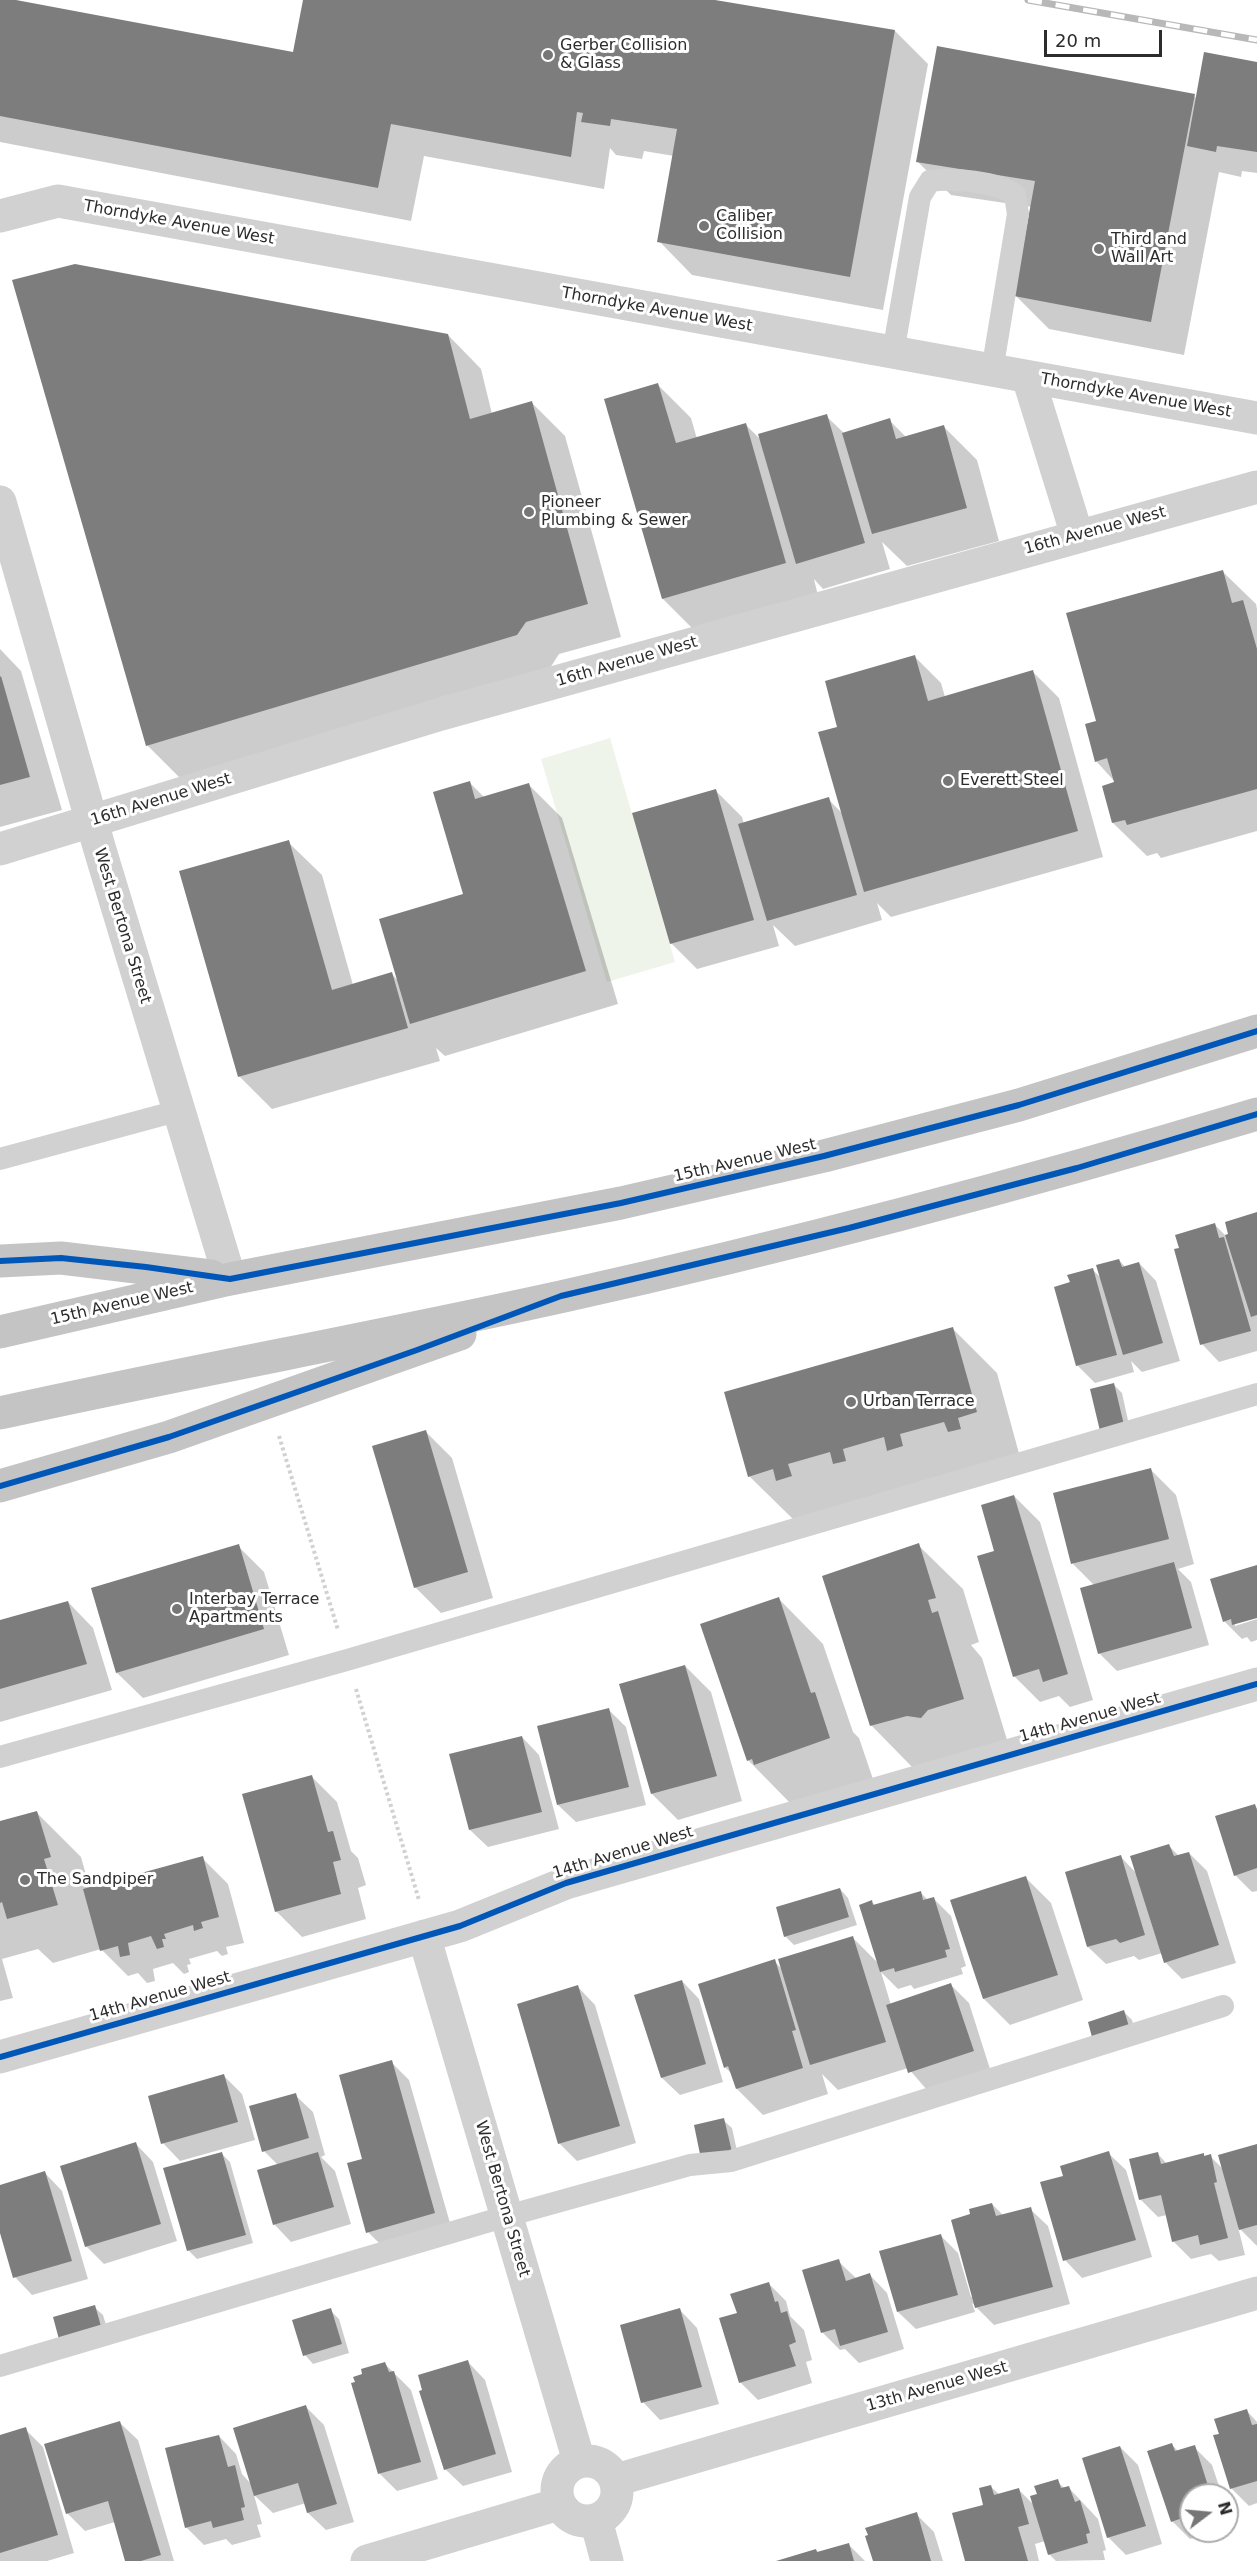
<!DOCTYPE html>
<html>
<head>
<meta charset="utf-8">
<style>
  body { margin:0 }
  #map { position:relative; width:1257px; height:2561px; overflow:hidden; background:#fff; font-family:"DejaVu Sans",sans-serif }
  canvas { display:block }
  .north { position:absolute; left:1179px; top:2483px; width:60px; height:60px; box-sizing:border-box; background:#fff; border:2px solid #ababab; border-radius:50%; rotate:74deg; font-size:16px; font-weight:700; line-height:24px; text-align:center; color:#2c2c2c }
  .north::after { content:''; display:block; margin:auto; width:21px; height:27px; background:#767676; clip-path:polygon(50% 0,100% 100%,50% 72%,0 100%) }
  .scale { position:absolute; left:1044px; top:30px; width:118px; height:27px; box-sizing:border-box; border:3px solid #2c2c2c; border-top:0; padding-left:8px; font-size:18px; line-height:21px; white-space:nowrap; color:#2c2c2c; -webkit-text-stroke:4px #fff; paint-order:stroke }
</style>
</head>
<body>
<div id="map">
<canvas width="1257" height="2561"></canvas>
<div class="north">N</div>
<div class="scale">20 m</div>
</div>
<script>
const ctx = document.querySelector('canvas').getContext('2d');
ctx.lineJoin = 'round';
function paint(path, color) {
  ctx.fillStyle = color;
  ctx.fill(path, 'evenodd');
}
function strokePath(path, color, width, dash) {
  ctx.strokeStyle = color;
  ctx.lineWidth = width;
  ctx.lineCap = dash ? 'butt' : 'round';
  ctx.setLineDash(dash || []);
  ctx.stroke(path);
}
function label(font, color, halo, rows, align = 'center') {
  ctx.font = font + ' "DejaVu Sans",sans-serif';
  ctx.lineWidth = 6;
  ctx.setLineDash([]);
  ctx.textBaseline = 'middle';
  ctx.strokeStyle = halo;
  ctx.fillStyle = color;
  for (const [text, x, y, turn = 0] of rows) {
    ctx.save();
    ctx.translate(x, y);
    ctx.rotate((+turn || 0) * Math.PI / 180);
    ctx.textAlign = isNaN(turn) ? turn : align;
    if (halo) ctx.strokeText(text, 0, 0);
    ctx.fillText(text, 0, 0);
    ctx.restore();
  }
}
const green = new Path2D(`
  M610,738L675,962L607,982L541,759Z`);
const shadow = new Path2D(`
  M0,0L294,54L304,0H706L895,31L928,64L883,310L692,275L659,241L674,156L644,151L642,159L616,155L610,148L604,189L424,156L411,221L0,142Z
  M1257,63V173L1242,171L1241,177L1219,172L1184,355L1049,329L1016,296L1032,207L951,195L918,162L1194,96L1197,99Z
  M448,335L481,369L492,414L532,403L565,436L621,637L559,654L550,668L180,778L147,745Z
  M658,385L691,418L697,439L746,425L762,441L826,416L845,434L889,420L907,438L944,427L977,460L999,541L907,566L882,542L890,569L823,589L814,579L818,596L696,632L663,599Z
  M1222,571L1256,604L1257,609V831L1161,858L1157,853L1147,856L1113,823L1104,787L1116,783L1096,761L1098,722Z
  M0,649L21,671L62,810L0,827Z
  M915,657L941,683L945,697L1033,672L1059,698L1103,857L891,917L877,903L882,920L795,946L773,925L779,946L697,969L671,943L716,791L742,817L744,824L828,799L843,814L839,728Z
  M470,783L485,798L529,785L562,818L618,1004L445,1056L436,1048L440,1061L272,1109L239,1076L288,842L322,875L353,985L392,974L399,982L465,895Z
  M1257,1214V1351L1219,1362L1202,1344L1180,1249L1215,1225L1226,1236Z
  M1119,1260L1126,1268L1139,1263L1156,1281L1180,1361L1142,1372L1131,1361L1134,1372L1095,1383L1077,1365L1093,1270L1102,1279Z
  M953,1329L997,1373L1020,1457L794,1520L749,1476Z
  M1114,1385L1122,1393L1131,1434L1110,1438Z
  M426,1432L452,1458L493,1598L441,1613L415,1587Z
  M1150,1469L1176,1495L1194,1564L1178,1569L1191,1582L1209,1645L1117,1671L1099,1653L1095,1586L1073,1564Z
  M1014,1496L1040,1522L1093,1700L1070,1707L1059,1696L1040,1702L1014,1676Z
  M918,1545L963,1589L979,1642L971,1645L982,1658L1008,1743L915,1770L871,1725Z
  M238,1546L264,1572L289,1655L143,1698L117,1673Z
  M1257,1567V1616L1235,1623V1626L1257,1619V1640L1251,1642L1247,1637L1242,1639L1224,1621Z
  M779,1599L823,1644L853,1732L859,1738L874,1782L792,1805L748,1760Z
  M68,1602L93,1628L112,1690L0,1722V1622Z
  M685,1666L711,1692L742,1801L678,1820L652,1794L621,1685Z
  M609,1710L626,1727L646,1805L576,1822L558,1805Z
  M522,1737L539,1755L559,1829L488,1847L470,1830Z
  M311,1776L337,1802L351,1851L358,1858L366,1885L358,1888L366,1919L302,1937L276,1911Z
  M1254,1806L1257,1808V1891L1252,1892L1235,1875Z
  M36,1812L81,1857L90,1889L202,1858L228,1884L244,1943L226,1947L228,1954L222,1956L217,1951L189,1959L191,1964L187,1965L189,1972L184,1974L173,1963L153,1969L155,1981L147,1983L138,1973L128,1976L101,1949L53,1963L38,1949L2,1959L13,1998L0,2001V1823Z
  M1169,1846L1179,1856L1189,1853L1207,1871L1236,1963L1182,1979L1165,1962L1162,1953L1139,1960L1134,1956L1106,1964L1088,1947L1121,1857L1137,1874Z
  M1025,1877L1051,1903L1083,2000L1010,2025L984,1999L952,1901Z
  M840,1889L848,1898L857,1925L794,1945L785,1936Z
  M921,1893L928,1900L934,1899L951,1916L966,1966L961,1968L963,1974L914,1989L911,1985L898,1989L881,1972L891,2005L951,1985L969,2003L990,2069L927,2090L908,2068L838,2090L822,2074L828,2094L763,2115L737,2089L732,2074L725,2067L774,1961L783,1970L853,1938L878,1963L872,1902L876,1906Z
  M682,1981L699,1999L723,2082L680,2095L662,2078Z
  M578,1987L595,2005L636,2143L577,2161L559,2143Z
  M1124,2012L1132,2020L1137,2038L1095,2041Z
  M391,2062L409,2080L452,2230L385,2249L368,2232L364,2160Z
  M224,2076L242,2094L255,2140L180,2161L163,2143Z
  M295,2095L313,2112L325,2155L321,2157L335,2171L351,2224L291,2242L274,2224L278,2165L264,2151Z
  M723,2120L732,2128L739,2160L711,2167Z
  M136,2144L153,2162L177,2241L104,2264L86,2246Z
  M1257,2145V2246L1238,2227L1245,2255L1219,2261L1211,2254L1191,2259L1173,2241L1167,2215L1158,2217L1140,2199L1158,2154L1167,2164L1203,2155L1206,2157L1210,2156L1223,2169Z
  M221,2153L230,2162L253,2243L197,2259L189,2251L165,2170Z
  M1108,2153L1126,2170L1152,2257L1082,2278L1065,2260Z
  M45,2173L62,2191L88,2279L32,2295L15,2277L0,2228V2186Z
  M992,2204L1004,2216L1030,2209L1048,2226L1070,2304L994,2325L972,2303L975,2312L916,2329L898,2312L940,2235L958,2253L971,2297L973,2296L972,2215Z
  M838,2261L857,2279L870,2275L887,2293L904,2349L859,2363L845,2349L840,2350L823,2333L804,2271Z
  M768,2283L786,2301L790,2316L804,2330L812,2360L806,2362L812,2383L758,2400L740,2382Z
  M94,2307L103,2315L110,2338L61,2342Z
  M330,2310L339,2319L349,2353L313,2364L305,2355Z
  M680,2310L697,2328L719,2404L660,2420L643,2402Z
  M468,2362L485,2380L512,2472L463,2486L445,2469Z
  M385,2364L411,2390L438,2479L397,2491L380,2474L353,2384Z
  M306,2407L324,2425L354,2522L326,2530L308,2513L306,2503L273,2513L254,2495L262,2524L257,2525L261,2537L232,2545L226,2539L204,2545L186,2527L219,2436L236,2454L242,2474L252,2485Z
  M1247,2411L1257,2422V2503L1249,2506L1231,2488L1221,2435Z
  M120,2423L138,2440L174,2561H127L115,2522L85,2531L67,2513Z
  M25,2429L43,2447L74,2553L47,2561H0V2437Z
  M1172,2445L1179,2452L1194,2447L1212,2465L1222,2495H1191V2531H1214L1190,2539L1172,2521Z
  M1120,2447L1138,2465L1162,2544L1126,2555L1108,2537Z
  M1057,2481L1065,2489L1069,2488L1098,2519L1106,2550L1103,2551L1105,2560L1056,2561L1049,2554L1045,2541L1035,2544L1039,2561H967L991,2487L1000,2495L1019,2490L1035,2506L1039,2495Z
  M1227,2512L1231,2525L1227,2527Z
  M916,2514L934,2532L943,2561H874Z
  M849,2545L865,2561H779L816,2550L819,2553Z`);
const building = new Path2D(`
  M0,0H16L293,52L303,0H715L895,30L850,277L657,242L677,129L611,119L610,126L581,122L583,113L577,112L571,157L391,124L378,188L0,116Z
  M937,46L1195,94L1151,322L1014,296L1035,181L916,162Z
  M1204,52L1257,62V152L1217,146L1216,152L1187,146Z
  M75,264L448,334L470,419L532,401L588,604L526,622L517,635L146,746L12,280Z
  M658,383L676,443L746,423L786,563L662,599L604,399Z
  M827,414L865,543L796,564L758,434Z
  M890,418L896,439L944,425L967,508L872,534L842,433Z
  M1223,570L1232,603L1243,600L1257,649V789L1127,825L1125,820L1112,823L1102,786L1114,782L1107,758L1095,762L1085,724L1096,721L1066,613Z
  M915,655L928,701L1033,670L1078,831L864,892L818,732L837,727L825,681Z
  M1,676L30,777L0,785V677Z
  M470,781L475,799L529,783L586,971L410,1024L379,919L463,894L433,792Z
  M716,789L754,920L670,944L632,813Z
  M829,797L857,895L767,921L738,824Z
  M289,840L332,990L392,972L408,1028L238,1077L179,871Z
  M1257,1212V1315L1251,1317L1225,1235L1228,1234L1225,1222Z
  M1215,1223L1219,1238L1224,1237L1251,1331L1200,1345L1174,1249L1179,1248L1175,1235Z
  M1119,1259L1122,1267L1139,1262L1163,1343L1123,1355L1096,1265Z
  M1093,1268L1117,1355L1076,1366L1054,1287L1070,1282L1067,1275Z
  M953,1327L977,1412L958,1418L961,1429L948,1432L944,1422L900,1434L903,1446L887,1451L884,1437L843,1449L846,1461L833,1464L830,1452L788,1464L792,1476L776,1481L773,1469L748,1477L724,1392Z
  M1114,1383L1124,1425L1100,1431L1090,1389Z
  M426,1430L468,1572L414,1588L372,1446Z
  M1151,1468L1169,1539L1071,1564L1053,1493Z
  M1014,1495L1068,1674L1043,1682L1039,1669L1013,1677L977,1556L994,1551L981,1505Z
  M919,1543L936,1598L928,1600L932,1613L938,1611L964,1699L928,1710L921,1718L907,1716L870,1726L822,1576Z
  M239,1544L264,1629L116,1673L91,1588Z
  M1174,1562L1192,1628L1098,1654L1080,1588Z
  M1257,1565V1618L1232,1625L1231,1619L1223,1622L1210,1579Z
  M779,1597L811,1693L815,1692L830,1738L754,1765L752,1759L747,1761L700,1624Z
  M68,1601L87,1664L0,1689V1620Z
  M685,1665L717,1776L651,1794L619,1684Z
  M609,1708L629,1787L557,1805L537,1726Z
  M522,1736L542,1812L469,1830L449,1754Z
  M312,1775L328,1832L333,1831L341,1860L333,1862L341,1894L275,1912L242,1794Z
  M1255,1804L1257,1810V1868L1234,1876L1215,1816Z
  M37,1811L51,1857L44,1859L58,1905L7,1919L2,1902L0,1903V1821Z
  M1169,1844L1174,1856L1189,1852L1219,1945L1164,1963L1130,1856Z
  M1121,1855L1145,1935L1120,1943L1116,1939L1087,1947L1065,1872Z
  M203,1856L219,1917L201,1922L203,1928L194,1931L193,1925L164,1934L166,1939H162L164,1947L157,1949L151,1936L128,1943L130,1955L120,1957L118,1946L100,1951L83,1889Z
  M1026,1876L1058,1975L983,1999L950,1900Z
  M840,1888L849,1917L784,1937L776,1907Z
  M921,1891L923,1900L934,1897L950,1949L945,1950L947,1957L895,1972L894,1968L880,1972L859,1905L872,1900L873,1905Z
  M853,1936L886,2042L810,2065L778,1959Z
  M775,1959L796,2030L792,2031L803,2068L736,2089L728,2066L724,2068L698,1984Z
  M682,1980L706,2064L661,2078L634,1995Z
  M951,1983L974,2051L908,2073L886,2005Z
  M578,1985L620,2126L558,2144L517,2004Z
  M1124,2010L1130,2030L1093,2041L1088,2022Z
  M392,2060L435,2213L366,2233L347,2163L362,2159L339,2075Z
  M224,2074L238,2122L161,2144L148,2096Z
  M296,2093L309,2138L262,2152L249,2106Z
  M724,2118L732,2152L701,2159L694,2125Z
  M136,2142L161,2224L85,2247L60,2166Z
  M1257,2144V2225L1239,2230L1218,2155Z
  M1109,2151L1136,2240L1063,2261L1040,2182L1063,2176L1060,2166Z
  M222,2152L246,2235L187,2251L163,2168Z
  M318,2152L334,2207L273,2225L257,2170Z
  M1158,2152L1161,2164L1204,2153V2156L1211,2154L1217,2182L1214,2183L1228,2238L1200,2245L1198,2235L1172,2242L1161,2195L1139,2200L1129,2159Z
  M45,2171L72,2261L13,2278L0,2233V2185Z
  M992,2203L996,2216L1031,2207L1053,2287L975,2308L951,2220L970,2214L969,2209Z
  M941,2234L958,2295L897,2312L879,2251Z
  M839,2259L846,2281L870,2273L888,2332L840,2346L835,2329L821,2333L802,2270Z
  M769,2282L775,2302L778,2301L781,2313L787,2311L796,2342L789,2345L796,2366L739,2383L719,2318L737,2313L730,2294Z
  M95,2305L102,2330L60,2343L53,2317Z
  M331,2308L342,2344L303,2356L292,2320Z
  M680,2308L702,2387L641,2403L620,2325Z
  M468,2360L496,2454L444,2470L419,2391L422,2390L418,2375Z
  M385,2362L389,2372L394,2371L421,2462L378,2474L351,2383L355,2382L353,2377L362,2374L361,2369Z
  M306,2405L337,2504L307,2513L298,2483L254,2496L233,2428Z
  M1247,2409L1252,2425L1257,2424V2481L1230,2489L1213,2435L1219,2434L1214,2419Z
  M120,2421L161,2555L141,2561H125L108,2501L66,2514L44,2444Z
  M26,2427L58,2535L0,2553V2435Z
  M219,2435L228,2467L235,2465L245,2507L241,2508L244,2520L213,2528L211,2521L185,2528L165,2448Z
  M1172,2443L1175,2451L1195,2445L1211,2495H1191V2515L1171,2522L1147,2451Z
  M1120,2446L1146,2526L1107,2538L1082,2458Z
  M1058,2479L1061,2488L1069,2486L1075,2502L1080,2500L1090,2533L1086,2534L1088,2543L1048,2555L1030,2496L1037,2494L1034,2486Z
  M991,2485L994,2495L1019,2488L1029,2524L1018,2527L1028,2561H965L952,2513L983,2505L979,2488Z
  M917,2512L931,2561H873L865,2536L868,2535L865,2528Z
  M849,2543L854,2561H776L816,2549L817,2552Z`);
const path = new Path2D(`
  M279,1436L338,1630
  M356,1689L419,1900`);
const lane = new Path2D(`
  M893,353L920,197L930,181C952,178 997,181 1015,195L1018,214L992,371
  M0,1159L177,1111
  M0,1757L347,1660L1257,1394
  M0,2366L507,2216L690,2165L731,2161L1223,2006`);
const street = new Path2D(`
  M0,216L58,201L1257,418
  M1028,377L1077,535
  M0,502L100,850L230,1279
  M0,849L441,714L1257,487
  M424,1936L579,2461
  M0,2057L460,1926L566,1883L1257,1684
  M557 2491a30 30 0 1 1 60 0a30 30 0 1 1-60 0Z
  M616,2480L1257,2293
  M596,2520L607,2561
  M367,2561L559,2504`);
const primary = new Path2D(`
  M0,1261L61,1258L211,1276
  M0,1332L230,1279L621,1203L824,1156L1019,1105L1257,1031
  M0,1413C186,1372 374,1338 560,1297C794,1245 1027,1183 1257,1114
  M0,1486L169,1437L460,1334`);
const rail = new Path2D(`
  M1028,0L1257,40`);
const cycleway = new Path2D(`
  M0,1261L61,1258L146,1267L230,1279L621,1203L824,1156L1019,1105L1257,1031
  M0,1486L169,1437L417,1350L561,1296L849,1228L1077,1168L1257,1114
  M0,2057L460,1926L566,1883L1257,1684`);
const markers = [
  [548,55,6,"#767676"],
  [704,226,6,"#767676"],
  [1099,249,6,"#767676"],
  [529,512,6,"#767676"],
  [948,781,6,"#767676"],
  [851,1402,6,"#767676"],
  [177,1609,6,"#767676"],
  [25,1880,6,"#767676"]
];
const poiNames = [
  ["Gerber Collision",560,46],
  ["& Glass",560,64],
  ["Caliber",716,217],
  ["Collision",716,235],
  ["Third and",1111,240],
  ["Wall Art",1111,258],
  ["Pioneer",541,503],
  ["Plumbing & Sewer",541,521],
  ["Everett Steel",960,781],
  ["Urban Terrace",863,1402],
  ["Interbay Terrace",189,1600],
  ["Apartments",189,1618],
  ["The Sandpiper",37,1880]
];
const streetNames = [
  ["Thorndyke Avenue West",179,223,10],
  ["Thorndyke Avenue West",657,310,10],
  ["Thorndyke Avenue West",1136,396,10],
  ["16th Avenue West",1095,531,-15],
  ["16th Avenue West",627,662,-16],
  ["16th Avenue West",161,800,-17],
  ["West Bertona Street",122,926,73],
  ["15th Avenue West",745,1161,-13],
  ["15th Avenue West",122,1304,-13],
  ["14th Avenue West",1090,1718,-16],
  ["14th Avenue West",623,1853,-17],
  ["14th Avenue West",160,1997,-16],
  ["West Bertona Street",502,2199,74],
  ["13th Avenue West",937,2387,-16]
];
paint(green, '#eef4ea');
paint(shadow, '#0003');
paint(building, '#7d7d7d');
strokePath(path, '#d1d1d1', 4, [3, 3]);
strokePath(lane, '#d1d1d1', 22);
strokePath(street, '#d1d1d1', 33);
strokePath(primary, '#c4c4c4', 33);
strokePath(rail, '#b8b8b8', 7);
strokePath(rail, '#fff', 4.5, [14]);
strokePath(cycleway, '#0057b8', 6);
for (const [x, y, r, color] of markers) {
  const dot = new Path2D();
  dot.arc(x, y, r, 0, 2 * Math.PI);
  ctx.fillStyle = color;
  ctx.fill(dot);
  strokePath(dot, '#fff', 2);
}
label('16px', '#2c2c2c', '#fff', poiNames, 'left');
label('16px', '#2c2c2c', '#fff', streetNames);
</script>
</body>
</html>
